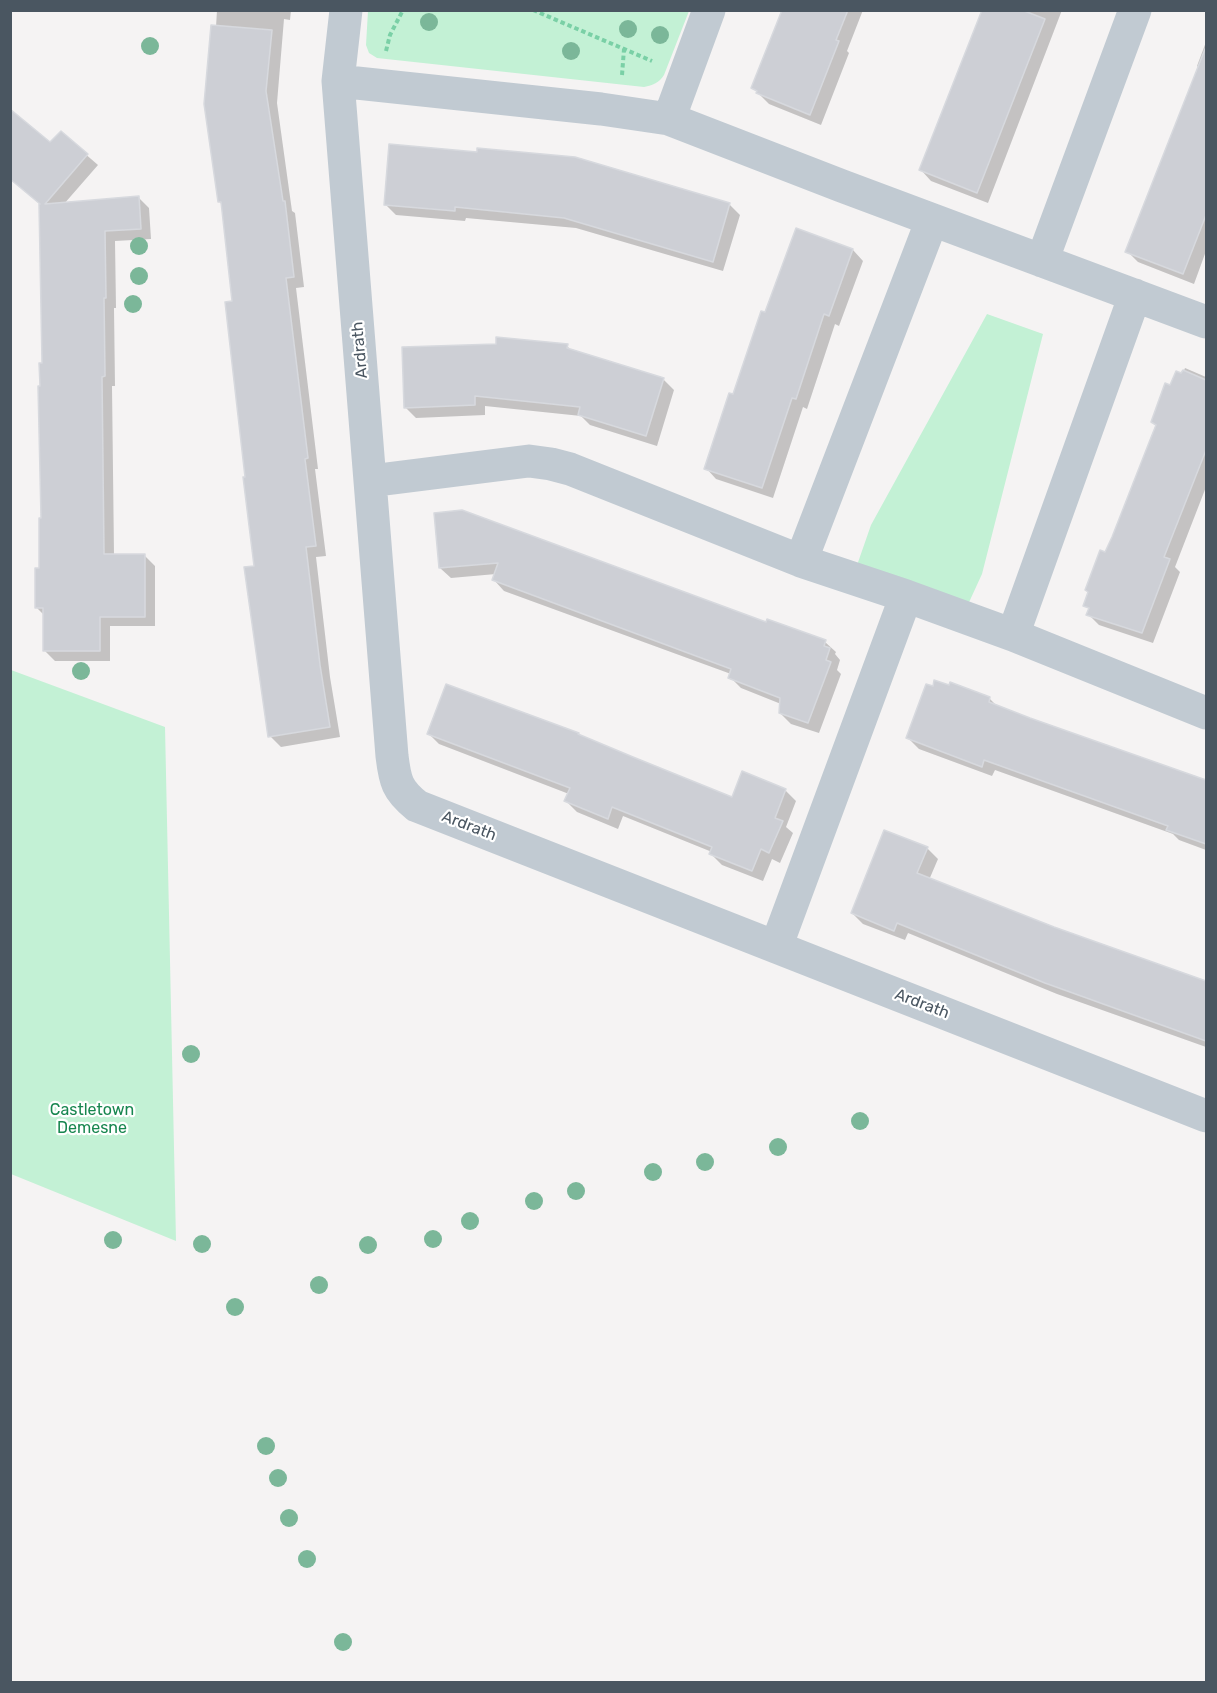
<!DOCTYPE html>
<html>
<head>
<meta charset="utf-8">
<style>
  body { margin:0 }
  #map { position:relative; width:1217px; height:1693px; overflow:hidden; background:#f5f3f3; font-family:Rubik,sans-serif }
  canvas { display:block }
  .frame { position:absolute; inset:0; border:12px solid #4a5661; pointer-events:none }
</style>
</head>
<body>
<div id="map">
<canvas width="1217" height="1693"></canvas>
<div class="frame"></div>
</div>
<script>
const ctx = document.querySelector('canvas').getContext('2d');
ctx.lineJoin = 'round';
function paint(path, color) {
  ctx.fillStyle = color;
  ctx.fill(path, 'evenodd');
}
function strokePath(path, color, width, dash) {
  ctx.strokeStyle = color;
  ctx.lineWidth = width;
  ctx.lineCap = dash ? 'butt' : 'round';
  ctx.setLineDash(dash || []);
  ctx.stroke(path);
}
function label(font, color, halo, rows, align = 'center') {
  ctx.font = font + ' Rubik,sans-serif';
  ctx.lineWidth = 4.5;
  ctx.setLineDash([]);
  ctx.textBaseline = 'middle';
  ctx.strokeStyle = halo;
  ctx.fillStyle = color;
  for (const [text, x, y, turn = 0] of rows) {
    ctx.save();
    ctx.translate(x, y);
    ctx.rotate((+turn || 0) * Math.PI / 180);
    ctx.textAlign = isNaN(turn) ? turn : align;
    if (halo) ctx.strokeText(text, 0, 0);
    ctx.fillText(text, 0, 0);
    ctx.restore();
  }
}
const green = new Path2D(`
  M368,11V10L689,11L664,75C659,83 653,85 644,87L377,58L369,53L366,45Z
  M987,314L1043,334L982,574L965,611L855,571L871,525Z
  M11,670L165,727L176,1241L11,1174Z`);
const shadow = new Path2D(`
  M217,10H291L290,20L284,19L277,103L292,211L295,213L304,287L296,288L318,469H315L326,556L316,557L330,677L340,737L281,747L270,736L247,478L234,302L222,205L219,201L216,27Z
  M784,10H863L847,51L849,53L821,125L769,104L753,88Z
  M982,10H1062L988,203L931,181L921,170Z
  M1206,42V251L1194,284L1138,262L1127,251L1199,68L1197,66Z
  M61,133L98,165L64,204L139,198L149,208L151,239L115,241L116,308H114L115,386H112L114,555H144L155,566V626H110V661H55L44,650V615L37,608L42,520L44,364L40,204L10,179V135L50,144Z
  M478,153L574,158L730,205L740,215L723,271L576,228L466,218L465,221L396,215L385,204Z
  M797,229L853,250L863,261L839,326L835,324L807,409L803,407L773,498L716,479L706,468Z
  M497,345L567,346L572,351L663,379L674,390L657,446L590,425L581,416L485,406V415L416,418L405,407Z
  M1185,368L1206,377V487L1175,567L1180,572L1153,643L1099,625L1088,614L1090,610L1085,605L1157,426L1152,422L1171,387L1182,375Z
  M435,514L825,642L836,652L835,654L840,660L837,670L841,674L819,733L791,724L780,713L781,704L741,688L730,677L731,674L504,591L494,580L496,574L451,578L440,568Z
  M989,698L998,707L1206,786V850L1179,840L1173,834L995,770L992,776L919,749L908,738Z
  M428,733L733,799L743,773L786,791L796,801L786,827L793,833L780,863L772,859L763,881L722,865L711,854L712,852L623,816L618,829L577,812L566,801L569,794L439,744Z
  M927,848L938,859L929,880L1053,928L1206,983V1047L1057,994L908,933L905,940L863,924L852,913Z`);
const building = new Path2D(`
  M782,10H848L836,40L839,41L810,115L756,93L757,91L751,88Z
  M982,10H1022L1045,19L977,193L919,170Z
  M211,25L272,30L266,91L283,201H285L294,277L286,278L308,458L305,459L316,546L306,547L320,665L330,727L268,737L244,567L254,566L243,477H245L225,302L232,301L221,202H218L204,104Z
  M1205,49H1206V215L1183,274L1125,252Z
  M10,109L50,142L61,131L88,154L45,204L139,196L141,229L105,231L106,298H104L105,376L102,377L104,554H145V617H100V651H43V608H35V568H39V518H41L38,386H40L39,363H42L39,204H40L10,179Z
  M389,144L477,152V148L575,157L730,203L713,262L564,218L455,207V211L384,205Z
  M796,228L853,249L829,316L824,314L796,399L792,398L762,488L704,469L729,393L733,394L761,311L765,312Z
  M496,337L568,344L567,348L664,378L646,436L578,415L580,407L475,396V405L404,408L402,347L496,344Z
  M1183,370L1206,380V450L1164,557L1170,559L1142,633L1086,615L1089,608L1083,606L1088,592L1085,590L1100,550L1105,552L1112,537L1150,440L1156,425L1151,422L1165,383L1170,385L1176,371L1181,373Z
  M462,510L766,622L767,619L826,640L824,646L830,648L826,660L831,662L808,723L779,713L780,698L728,678L731,669L492,580L498,563L439,568L434,513Z
  M934,680L949,685L950,682L990,697L989,702L1030,718L1206,780V844L1166,830L1168,826L984,760L982,767L906,738L926,684L933,686Z
  M446,684L579,733L578,734L633,757L732,797L742,771L786,789L775,818L783,821L769,853L761,849L752,871L709,854L712,847L612,807L608,819L564,801L570,788L427,734Z
  M884,830L928,847L917,873L1054,927L1206,981V1041L1045,983L897,923L894,931L851,913Z`);
const path = new Path2D(`
  M533,10L652,61
  M386,51L390,35L403,10
  M622,75L624,49`);
const minor = new Path2D(`
  M346,10L338,81L392,756C395,781 397,790 417,806L1206,1116
  M338,81L601,109L669,119L842,186L1206,322
  M669,119L709,10
  M1042,261L1135,10
  M370,481L529,461L551,464L570,469L801,561L906,596L1013,635L1135,295
  M801,561L932,220
  M1013,635L1206,713
  M776,947L906,596`);
const trees = [
  [429,22],
  [628,29],
  [660,35],
  [150,46],
  [571,51],
  [139,246],
  [139,276],
  [133,304],
  [81,671],
  [191,1054],
  [860,1121],
  [778,1147],
  [705,1162],
  [653,1172],
  [576,1191],
  [534,1201],
  [470,1221],
  [433,1239],
  [113,1240],
  [202,1244],
  [368,1245],
  [319,1285],
  [235,1307],
  [266,1446],
  [278,1478],
  [289,1518],
  [307,1559],
  [343,1642]
];
const streetNames = [
  ["Ardrath",360,350,-95],
  ["Ardrath",469,826,21],
  ["Ardrath",922,1004,21]
];
const parkNames = [
  ["Castletown",92,1110],
  ["Demesne",92,1128]
];
paint(green, '#c3f1d5');
paint(shadow, '#0003');
paint(building, '#cdcfd5');
strokePath(building, '#d7d9de', 1.5);
strokePath(path, '#7ad0a6', 4, [4.5, 3]);
strokePath(minor, '#c1cad2', 33);
ctx.fillStyle = '#7bb799';
for (const [x, y] of trees) {
  ctx.beginPath();
  ctx.arc(x, y, 9, 0, 2 * Math.PI);
  ctx.fill();
}
label('16px', '#4a5661', '#fff', streetNames);
label('16px', '#17864f', '#fff', parkNames);
</script>
</body>
</html>
